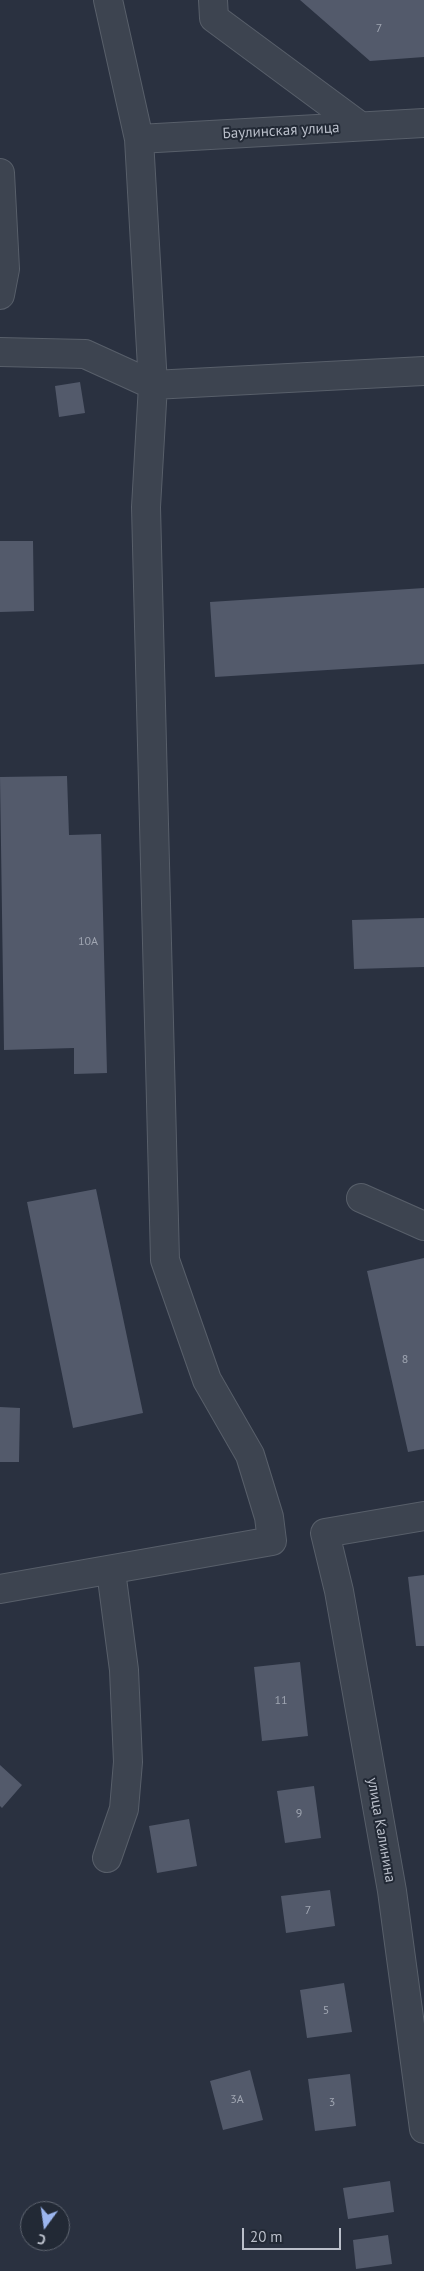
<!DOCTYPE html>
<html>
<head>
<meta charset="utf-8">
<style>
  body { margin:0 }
  #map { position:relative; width:424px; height:2271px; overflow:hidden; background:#2a3140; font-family:"PT Sans",sans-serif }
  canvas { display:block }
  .north { position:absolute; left:20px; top:2201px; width:50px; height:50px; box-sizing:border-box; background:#222935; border:1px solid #5f6571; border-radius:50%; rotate:194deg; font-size:14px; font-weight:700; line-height:20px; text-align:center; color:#babfca }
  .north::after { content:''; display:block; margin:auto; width:18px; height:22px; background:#9bb5ee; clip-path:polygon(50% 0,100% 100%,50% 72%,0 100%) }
  .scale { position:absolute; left:242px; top:2228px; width:99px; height:22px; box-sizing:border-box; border:2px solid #babfca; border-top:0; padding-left:6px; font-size:15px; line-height:18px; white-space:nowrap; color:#babfca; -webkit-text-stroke:4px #222935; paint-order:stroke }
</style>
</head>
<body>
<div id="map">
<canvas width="424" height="2271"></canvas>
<div class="north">С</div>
<div class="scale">20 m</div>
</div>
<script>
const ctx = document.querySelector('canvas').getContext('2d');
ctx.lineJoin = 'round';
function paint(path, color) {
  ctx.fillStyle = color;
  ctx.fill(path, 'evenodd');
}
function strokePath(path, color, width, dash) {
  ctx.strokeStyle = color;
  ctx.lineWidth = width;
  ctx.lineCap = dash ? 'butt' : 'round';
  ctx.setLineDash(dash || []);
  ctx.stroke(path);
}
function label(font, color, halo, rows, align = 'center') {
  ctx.font = font + ' "PT Sans",sans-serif';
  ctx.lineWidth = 4;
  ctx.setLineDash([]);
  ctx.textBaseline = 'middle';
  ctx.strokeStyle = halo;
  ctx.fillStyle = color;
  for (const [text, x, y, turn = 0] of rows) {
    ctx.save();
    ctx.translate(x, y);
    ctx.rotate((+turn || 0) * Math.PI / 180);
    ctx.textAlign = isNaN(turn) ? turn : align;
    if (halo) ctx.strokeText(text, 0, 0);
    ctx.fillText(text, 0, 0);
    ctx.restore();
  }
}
const building = new Path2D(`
  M300,0H424V57L370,61Z
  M80,382L85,413L59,417L55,386Z
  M0,541H33L34,611L0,612Z
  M424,588V664L215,677L210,602Z
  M67,776L69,835L101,834L107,1073L74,1074V1048L4,1050L0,777Z
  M424,918V967L354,969L352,920Z
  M96,1189L143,1413L73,1428L27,1202Z
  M424,1258V1449L408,1452L367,1271Z
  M0,1407L20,1408L19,1462H0Z
  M424,1575V1646H416L408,1577Z
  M300,1662L308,1736L262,1741L254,1667Z
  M0,1765L22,1785L2,1808L0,1806Z
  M314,1786L321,1838L285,1843L277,1791Z
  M189,1819L197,1866L157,1873L149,1826Z
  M330,1890L335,1926L286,1933L281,1896Z
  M344,1983L352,2032L307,2038L300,1990Z
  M250,2070L263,2120L223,2130L210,2081Z
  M350,2074L356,2126L315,2131L308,2079Z
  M390,2181L394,2212L348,2219L343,2188Z
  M388,2235L392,2264L356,2269L353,2240Z`);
const minor = new Path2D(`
  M213,0L214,18L360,126
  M139,139L424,123
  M0,173L5,269L0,295
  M0,352L85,354L153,385L424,371
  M361,1198L424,1226
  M424,1516L325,1533L339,1591L392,1891L424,2129
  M0,1589L272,1541L269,1517L250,1455L207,1380L165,1260L146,507L153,385L139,139L108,0
  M107,1858L124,1809L128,1762L124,1670L111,1571`);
const numberNames = [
  ["7",379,29],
  ["10А",88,942],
  ["8",405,1360],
  ["11",281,1701],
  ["9",299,1814],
  ["7",308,1911],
  ["5",326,2011],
  ["3А",237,2100],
  ["3",332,2103]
];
const streetNames = [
  ["Баулинская улица",281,131,-3],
  ["улица Калинина",381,1830,80]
];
paint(building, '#535a6b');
strokePath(minor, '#585f6a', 30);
strokePath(minor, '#3d4450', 28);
label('12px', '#a0a6b2', null, numberNames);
label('15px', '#babfca', '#222935', streetNames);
</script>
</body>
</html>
